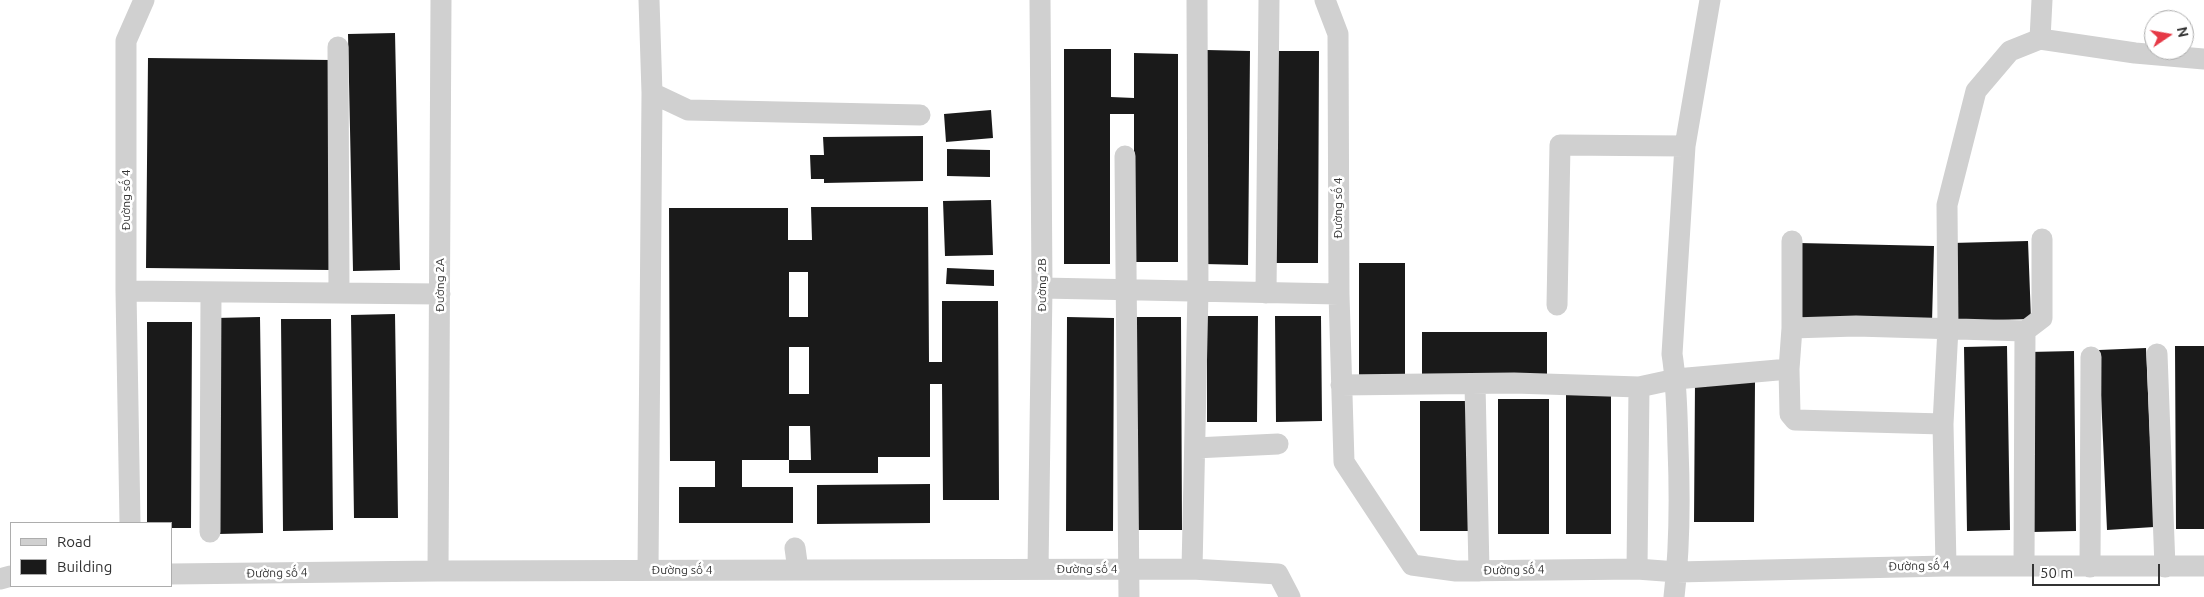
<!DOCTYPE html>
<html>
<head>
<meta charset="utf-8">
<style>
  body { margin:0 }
  #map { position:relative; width:2204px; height:597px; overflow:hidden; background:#fff; font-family:Ubuntu,sans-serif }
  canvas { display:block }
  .legend { position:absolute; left:10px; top:522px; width:162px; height:65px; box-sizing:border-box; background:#fff; border:1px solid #adadad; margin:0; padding:6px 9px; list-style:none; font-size:15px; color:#333 }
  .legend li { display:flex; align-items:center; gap:10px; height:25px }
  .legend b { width:25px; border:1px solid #adadad }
  .north { position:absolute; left:2144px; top:10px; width:50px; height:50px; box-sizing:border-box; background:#fff; border:1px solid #adadad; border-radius:50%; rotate:78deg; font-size:14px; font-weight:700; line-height:20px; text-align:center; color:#333 }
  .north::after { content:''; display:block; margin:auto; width:18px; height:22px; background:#e63946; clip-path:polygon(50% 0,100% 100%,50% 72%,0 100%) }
  .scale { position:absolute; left:2032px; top:564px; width:128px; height:22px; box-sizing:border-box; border:2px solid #333; border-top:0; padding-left:6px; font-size:15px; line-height:18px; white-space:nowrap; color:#333; -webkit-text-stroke:4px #fff; paint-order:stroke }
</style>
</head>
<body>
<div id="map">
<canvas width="2204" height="597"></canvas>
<ul class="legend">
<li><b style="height:6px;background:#d0d0d0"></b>Road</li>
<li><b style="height:14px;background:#1a1a1a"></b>Building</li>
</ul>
<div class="north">N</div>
<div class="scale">50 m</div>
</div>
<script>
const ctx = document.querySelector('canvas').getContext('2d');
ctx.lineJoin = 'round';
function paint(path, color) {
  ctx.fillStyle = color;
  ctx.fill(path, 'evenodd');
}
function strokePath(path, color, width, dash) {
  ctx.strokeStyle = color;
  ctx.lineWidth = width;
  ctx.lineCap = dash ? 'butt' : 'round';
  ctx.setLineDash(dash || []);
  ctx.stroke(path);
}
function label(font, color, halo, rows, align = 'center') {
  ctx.font = font + ' Ubuntu,sans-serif';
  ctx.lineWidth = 5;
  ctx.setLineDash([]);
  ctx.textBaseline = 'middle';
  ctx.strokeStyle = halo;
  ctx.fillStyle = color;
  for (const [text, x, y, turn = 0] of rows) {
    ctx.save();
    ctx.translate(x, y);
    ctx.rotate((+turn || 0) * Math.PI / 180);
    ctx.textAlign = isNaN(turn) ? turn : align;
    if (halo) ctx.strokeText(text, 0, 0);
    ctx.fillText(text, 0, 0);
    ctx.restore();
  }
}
const building = new Path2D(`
  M395,33L400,270L353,271L348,34Z
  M1064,49H1111V97L1134,98V53L1178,54V262H1134V114H1110V264H1064Z
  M1207,50L1250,51L1248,265L1204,264Z
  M1275,51H1319L1318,263H1274Z
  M148,58L332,60L330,270L146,268Z
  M991,110L993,138L946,142L944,114Z
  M923,136V181L824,183V179H811L810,155H824L823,137Z
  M947,149L990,150V177L947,176Z
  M991,200L993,255L945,256L943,201Z
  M811,207H928L929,362H942V301H998L999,500H943L942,384H930V457H878V473H789V460H742V487H793V523H679V487H715V461H670L669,208H788V240H812ZM789,272H808V317H789ZM789,347H809V394H789ZM789,426H810L811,460H789Z
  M2028,241L2031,319L1955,321L1952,243Z
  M1799,243L1934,246L1932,322L1798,319Z
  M1359,263H1405V380H1359Z
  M947,268L994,270V286L946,284Z
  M395,314L398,518H354L351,315Z
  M1207,316H1258L1257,422H1207Z
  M1275,316H1321L1322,421L1276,422Z
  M260,317L263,533L218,534L215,318Z
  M1067,317L1114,318L1113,531H1066Z
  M1135,317H1181L1182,530H1136Z
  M281,319H331L333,530L283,531Z
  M147,322H192L191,528H171V523H147Z
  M1422,332H1547V380H1422Z
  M2007,346L2010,530L1967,531L1964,347Z
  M2175,346H2204V529H2176Z
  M2146,348L2154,527L2107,530L2099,350Z
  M2074,351L2076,531L2032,532L2029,352Z
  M1695,382H1755L1754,522H1694Z
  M1566,394H1611V534H1566Z
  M1498,399H1549V534H1498Z
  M1420,401H1468L1469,531H1420Z
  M930,484V523L817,524V485Z`);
const minor = new Path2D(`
  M649,0L652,93L688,110L920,115
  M1325,0L1338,34L1339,294L1344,462L1412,565L1456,571L1637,569L1677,572L1946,566H2204
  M2040,39L2042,0
  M338,47L339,293
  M1125,156L1129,597
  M1042,288L1339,294
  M126,291L440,294
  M1266,293L1269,0
  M1557,305L1560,145L1685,146
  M1792,328V241
  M2157,354L2165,567
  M1789,369L1790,414L1795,420L1943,424
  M1475,384L1479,571
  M1341,385L1514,383L1639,387L1676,379L1789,369L1792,328L1856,326L2025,331
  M1195,448L1278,444
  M130,523L126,291V41L144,0
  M210,532L211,292
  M795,548L798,570
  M1946,566L1943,424L1948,328L1947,205L1976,91L2010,51L2040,39L2135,53L2204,59
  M2024,566L2025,331L2042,318V239
  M2090,567L2091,357
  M1038,569L1042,288L1040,0
  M1192,569L1198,291L1197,0
  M1637,569L1639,387
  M648,570L652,93
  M438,571L441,0
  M171,574L438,571L1192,569L1278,574L1290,597
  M0,579L11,576
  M1674,597C1680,547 1680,497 1678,447C1677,416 1677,385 1672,354L1685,146L1710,0`);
const streetNames = [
  ["Đường số 4",126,200,-90],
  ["Đường số 4",1338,208,-90],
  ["Đường 2A",440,285,-90],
  ["Đường 2B",1042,285,-90],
  ["Đường số 4",1919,566,-1],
  ["Đường số 4",1087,569],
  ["Đường số 4",682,570],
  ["Đường số 4",1514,570,-1],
  ["Đường số 4",277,573,-1]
];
paint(building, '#1a1a1a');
strokePath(minor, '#d0d0d0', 21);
label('12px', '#333', '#fff', streetNames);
</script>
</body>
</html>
